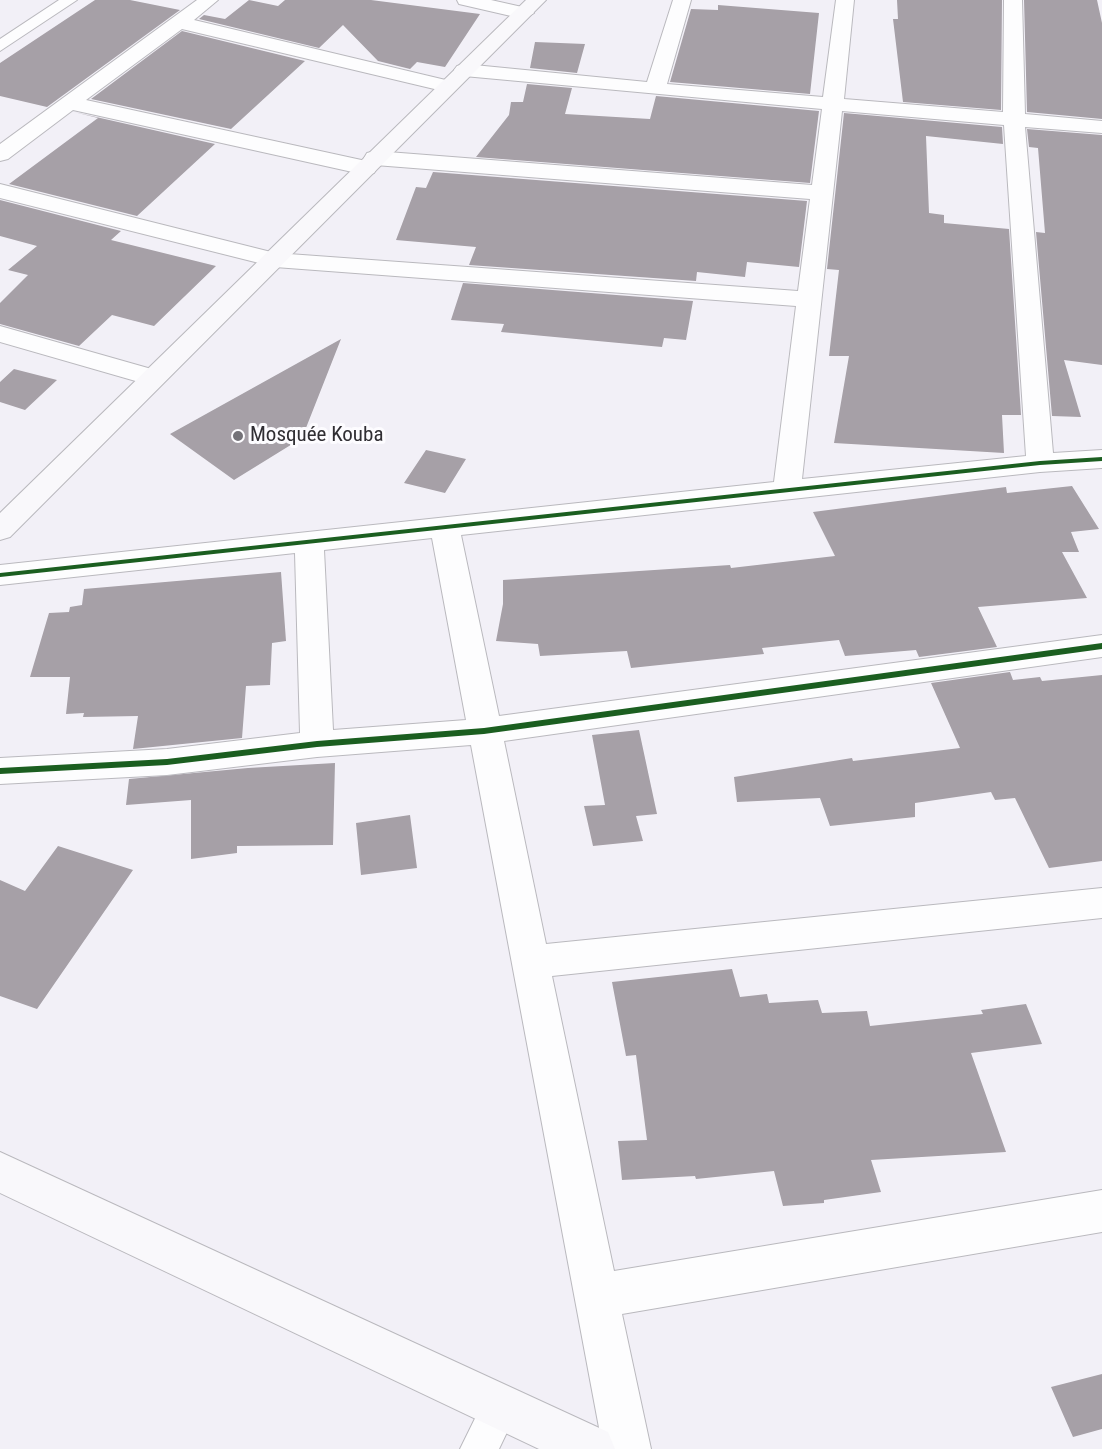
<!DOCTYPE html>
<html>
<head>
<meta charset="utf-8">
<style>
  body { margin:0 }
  canvas { display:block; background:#f2f0f7 }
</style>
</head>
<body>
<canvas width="1102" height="1449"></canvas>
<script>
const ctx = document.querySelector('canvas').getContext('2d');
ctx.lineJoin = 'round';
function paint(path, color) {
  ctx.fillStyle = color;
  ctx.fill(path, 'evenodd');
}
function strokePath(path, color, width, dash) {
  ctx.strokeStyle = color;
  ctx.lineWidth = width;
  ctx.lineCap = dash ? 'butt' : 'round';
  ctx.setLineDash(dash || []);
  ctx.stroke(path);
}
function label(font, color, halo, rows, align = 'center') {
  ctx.font = font + ' "Roboto Condensed",sans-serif';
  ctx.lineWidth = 6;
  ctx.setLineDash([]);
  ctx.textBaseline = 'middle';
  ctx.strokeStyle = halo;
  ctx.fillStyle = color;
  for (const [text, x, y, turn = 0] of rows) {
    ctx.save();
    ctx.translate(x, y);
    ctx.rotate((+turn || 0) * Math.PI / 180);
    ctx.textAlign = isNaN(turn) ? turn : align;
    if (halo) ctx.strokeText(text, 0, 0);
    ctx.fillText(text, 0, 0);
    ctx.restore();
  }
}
const building = new Path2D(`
  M95,0H130L180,10L47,107L0,96V63Z
  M249,0L278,6L285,0H371L480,14L445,67L417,62L410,69L378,61L343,25L319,48L199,19L204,15L225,19Z
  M897,0H1002L1001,110L903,102L893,19H898Z
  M1024,0H1097L1102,23V119L1027,112Z
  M718,5L819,13L810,94L670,82L691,9L718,10Z
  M182,31L305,61L231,129L91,99Z
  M535,42L585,44L577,73L530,68Z
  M527,84L572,88L565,114L650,119L656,96L819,111L810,183L476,157L509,115L511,102H523Z
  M74,112L215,144L137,216L9,184L98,118Z
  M844,113L1002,127L1003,144L926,136L929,213L944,215V223L1009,229L1021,415H1002L1004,453L834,443L849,356H829L839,270L827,269Z
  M1027,129L1102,135V365L1064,360L1081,417L1052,416L1036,232L1045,233L1038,148L1029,147Z
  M433,172L807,201L799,267L747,262L745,277L697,272L696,281L469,265L476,247L396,240L416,187L426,188Z
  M0,200L121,231L111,240L216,266L154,326L112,315L79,346L0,324V303L28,275L8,270L37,246L0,236Z
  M463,283L693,301L686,340L664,338L662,347L501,332L504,324L451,320Z
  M341,339L302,438L234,480L170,434Z
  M14,369L57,380L25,410L0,402V382Z
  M426,450L466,459L445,493L404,483Z
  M1072,486L1099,529L1071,532L1079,552H1062L1087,598L978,607L997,647L919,657L916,650L845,656L839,640L762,648L764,654L631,668L627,651L540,656L538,644L496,641L503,604V580L730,565L731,568L835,556L813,512L1006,487L1007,493Z
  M281,572L286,641L272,643L270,685L246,686L242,738L133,749L138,716L83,717L84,713L66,714L70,677H30L49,613L69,612L70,607L82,605L84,589Z
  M1010,672L1013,680L1040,677L1042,681L1102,675V861L1049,868L1015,798L995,800L991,792L915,803V817L830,826L820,798L737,802L734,777L852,758L853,761L960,748L931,683Z
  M639,730L657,814L636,816L643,841L593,846L584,806L605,805L592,735Z
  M335,763L333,845L237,846V853L191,859V800L126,805L129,779L248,768Z
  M410,815L417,868L361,875L356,823Z
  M58,846L133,870L37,1009L0,996V880L25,891Z
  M732,969L740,997L767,994L769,1003L818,1000L822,1013L867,1011L870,1026L983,1014L981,1010L1026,1004L1042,1044L971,1053L1006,1152L871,1160L881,1192L824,1200V1203L783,1206L774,1171L696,1179L695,1176L622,1180L618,1141L647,1140L636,1055L626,1056L612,982Z
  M1102,1374V1429L1073,1437L1051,1387Z`);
const lane = new Path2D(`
  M59,0H77L0,51V39Z
  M500,1388L513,1394L519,1407L499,1449H460L487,1394Z`);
const street = new Path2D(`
  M197,0H218L194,20L454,82L457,86L454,90L447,92L182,29L86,100L366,161L364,158L367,153L375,151L812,185L822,109L464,76L457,74L454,70L457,66L464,64L647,82L673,0H691L667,84L823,97L836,0H854L844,99L1003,112L1004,0H1022L1025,114L1102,121V133L1025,127L1053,453L1102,450V468L1040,472L461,535L499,716L1102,635V657L504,741L546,944L1102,888V918L552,976L614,1271L1102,1190V1232L622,1314L651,1449H603L471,745L317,757L167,775L0,784V758L167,749L300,733L295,553L0,585V565L774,482L796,306L275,267L0,198V184L275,253L798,291L810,199L375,165L377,168L374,173L366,175L73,110L8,159L0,161V144ZM842,111L1004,125L1026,456L802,479ZM432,538L466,720L333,730L324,550Z
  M457,0H491L531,9L534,13L524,19L459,4Z
  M0,326L162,372L166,378L162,384L153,386L0,342Z`);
const secondary = new Path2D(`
  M526,0H546L10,537L0,540V513Z
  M0,1152L608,1432L615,1449H539L0,1193Z`);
const cycleway = new Path2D(`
  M1102,457V461L1040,465L0,577V573L1040,461Z
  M1102,643V649L484,734L317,747L167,765L0,774V768L167,759L317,741L484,728Z`);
const markers = [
  [238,436,6,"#747278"]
];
const poiNames = [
  ["Mosquée Kouba",250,436]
];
paint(building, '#a6a0a7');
strokePath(lane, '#bab9be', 2);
strokePath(street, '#bab9be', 2);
strokePath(secondary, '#bab9be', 2);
paint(lane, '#fdfdfe');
paint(street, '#fdfdfe');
paint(secondary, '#f9f8fb');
paint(cycleway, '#1b5e20');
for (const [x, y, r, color] of markers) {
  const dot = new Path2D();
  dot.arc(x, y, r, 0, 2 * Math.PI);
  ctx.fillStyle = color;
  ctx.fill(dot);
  strokePath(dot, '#fdfcff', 2);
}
label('21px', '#302e33', '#fdfcff', poiNames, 'left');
</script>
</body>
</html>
